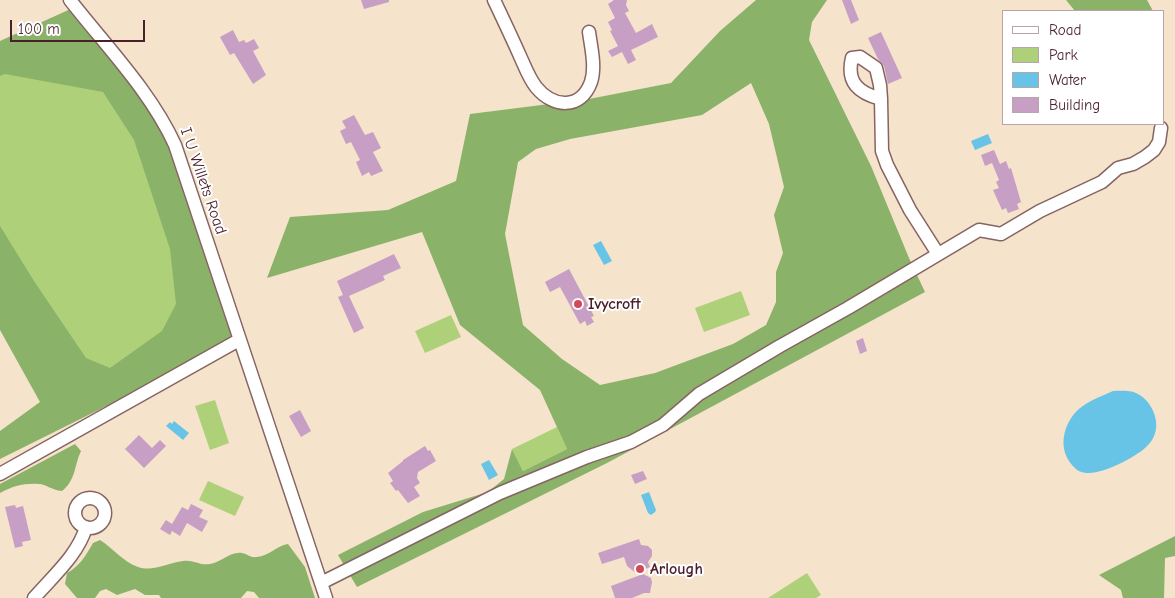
<!DOCTYPE html>
<html>
<head>
<meta charset="utf-8">
<style>
  body { margin:0 }
  #map { position:relative; width:1175px; height:598px; overflow:hidden; background:#f5e3cb; font-family:"Comic Neue",sans-serif }
  canvas { display:block }
  .legend { position:absolute; left:1002px; top:10px; width:162px; height:115px; box-sizing:border-box; background:#fff; border:1px solid #b7a5aa; margin:0; padding:6px 9px; list-style:none; font-size:15px; color:#4a1f2b }
  .legend li { display:flex; align-items:center; gap:10px; height:25px }
  .legend b { width:25px; border:1px solid #b7a5aa }
  .scale { position:absolute; left:10px; top:20px; width:135px; height:22px; box-sizing:border-box; border:2px solid #4a1f2b; border-top:0; padding-left:6px; font-size:15px; line-height:18px; white-space:nowrap; color:#4a1f2b; -webkit-text-stroke:4px #fff; paint-order:stroke }
</style>
</head>
<body>
<div id="map">
<canvas width="1175" height="598"></canvas>
<ul class="legend">
<li><b style="height:6px;background:#fff"></b>Road</li>
<li><b style="height:14px;background:#aed079"></b>Park</li>
<li><b style="height:14px;background:#68c4e6"></b>Water</li>
<li><b style="height:14px;background:#c79fc4"></b>Building</li>
</ul>
<div class="scale">100 m</div>
</div>
<script>
const ctx = document.querySelector('canvas').getContext('2d');
ctx.lineJoin = 'round';
function paint(path, color) {
  ctx.fillStyle = color;
  ctx.fill(path, 'evenodd');
}
function strokePath(path, color, width, dash) {
  ctx.strokeStyle = color;
  ctx.lineWidth = width;
  ctx.lineCap = dash ? 'butt' : 'round';
  ctx.setLineDash(dash || []);
  ctx.stroke(path);
}
function label(font, color, halo, rows, align = 'center') {
  ctx.font = font + ' "Comic Neue",sans-serif';
  ctx.lineWidth = 4;
  ctx.setLineDash([]);
  ctx.textBaseline = 'middle';
  ctx.strokeStyle = halo;
  ctx.fillStyle = color;
  for (const [text, x, y, turn = 0] of rows) {
    ctx.save();
    ctx.translate(x, y);
    ctx.rotate((+turn || 0) * Math.PI / 180);
    ctx.textAlign = isNaN(turn) ? turn : align;
    if (halo) ctx.strokeText(text, 0, 0);
    ctx.fillText(text, 0, 0);
    ctx.restore();
  }
}
const green = new Path2D(`
  M0,67L119,88L199,322L91,382L0,237Z
  M741,291L750,315L704,332L695,308Z
  M451,315L461,337L425,353L415,331Z
  M215,400L229,443L210,450L195,406Z
  M557,427L567,449L523,471L512,449Z
  M208,481L244,497L235,516L199,500Z
  M807,573L821,595L816,598H768Z`);
const forest = new Path2D(`
  M756,0H827L812,22L809,40L871,166L909,258L925,292L607,463L357,587L338,555L423,512L488,492L504,479L512,449L523,471L567,449L540,390L460,325L422,232L267,278L290,217L388,210L456,181L470,114L589,99L671,83L720,31ZM751,83L769,124L784,187L774,215L783,253L776,272V302L766,325L733,344L655,373L600,385L562,359L523,325L505,234L518,162L536,149L570,139L702,115Z
  M1066,0H1147L1153,11H1075Z
  M75,7L157,112L239,340L0,459V431L40,402L0,330V226L34,281L86,358L110,368L162,331L176,304L170,249L134,140L103,92L5,74L0,76V41Z
  M75,444L81,451C74,466 76,480 62,491C51,490 46,484 39,484C24,483 13,486 0,493V484Z
  M1175,536V556L1165,558L1164,598H1123L1121,590L1099,575Z
  M100,540C113,548 123,562 138,567C153,572 168,563 183,561C192,559 201,566 210,564C220,563 231,551 242,553C248,554 250,558 257,557C269,556 276,546 288,544L305,567L315,598H259L254,592L247,591L241,598H161L159,595H145L135,589L117,595L106,589L100,591L95,598H77L65,584L67,573C80,566 86,555 93,543Z`);
const water = new Path2D(`
  M988,134L992,143L975,150L971,141Z
  M601,241L612,261L604,265L593,245Z
  M1113,391C1120,391 1129,390 1136,393C1154,401 1164,428 1149,444C1139,456 1105,473 1089,473C1081,473 1077,471 1072,465C1059,450 1062,429 1074,414C1084,402 1100,397 1113,391Z
  M174,421L189,433L183,440L166,426L170,422L172,424Z
  M489,460L498,475L489,480L481,464Z
  M649,492L656,510L655,512L651,515L648,513L641,495Z`);
const building = new Path2D(`
  M361,0H389V2L364,9Z
  M614,0H627L626,5L629,11L625,13L636,33L652,24L658,37L631,50L636,60L628,64L622,52L612,57L608,51L618,46L610,31L612,30L608,22L615,18L608,4Z
  M842,0H851L859,20L851,24Z
  M233,30L239,42L244,40L246,43L254,39L259,48L253,51L266,75L253,84L234,53L230,55L220,37Z
  M881,32L902,78L888,84L884,66L878,59L868,38Z
  M354,115L365,135L373,132L381,148L373,152L383,171L371,176L369,172L362,176L356,162L360,160L351,142L346,144L340,131L346,128L342,121Z
  M994,150L1000,164L1006,161L1009,169L1011,168L1021,202L1017,204L1019,209L1008,213L1006,208L1002,210L993,190L999,188L996,182L999,180L992,163L985,166L981,155Z
  M394,254L401,268L383,276L385,280L349,296L364,328L354,333L338,297L343,295L337,281Z
  M569,269L594,316L591,317L594,322L587,326L585,321L580,324L560,287L550,292L545,282Z
  M863,338L867,351L860,354L856,341Z
  M300,410L311,431L301,437L289,416Z
  M139,435L152,448L160,440L166,446L144,468L125,449Z
  M425,446L428,451L430,450L436,461L418,472L417,478L420,483L414,487L420,496L408,503L398,490L396,491L390,483L393,481L388,473L403,461V460Z
  M643,471L647,479L635,484L631,475Z
  M191,504L203,510L199,517L208,521L202,532L187,523L180,536L172,531L170,535L160,529L166,520L172,524L182,507L188,510Z
  M15,505L16,508L23,506L31,540L22,542L23,546L15,548L5,507Z
  M639,539L641,545L648,546L652,550V556L648,562L650,567L636,573L627,566L624,557L602,564L598,553Z
  M643,574L651,578L652,582L650,593H644L632,598H615L611,586Z`);
const minor = new Path2D(`
  M70,0C106,46 151,92 175,145L326,598
  M494,0C503,19 512,38 520,56C525,67 529,78 536,87C553,108 581,110 591,82C596,67 591,47 589,32
  M881,99L880,85L876,68L860,57L852,58C846,83 859,93 881,99L882,151L887,165L910,210L938,254
  M0,474L239,340
  M75 513a15 15 0 1 1 30 0a15 15 0 1 1-30 0Z
  M321,583L500,493L587,457L631,442L663,425L699,394L780,346L848,308L979,230L1001,234L1040,211L1102,182L1118,168L1133,164L1145,157L1154,150L1159,142L1161,128
  M34,598C53,576 78,555 86,527`);
const markers = [
  [578,304,5,"#d1495b"],
  [640,569,5,"#d1495b"]
];
const streetNames = [
  ["I U Willets Road",203,181,71]
];
const poiNames = [
  ["Ivycroft",588,304],
  ["Arlough",650,569]
];
paint(green, '#aed079');
paint(forest, '#8ab269');
paint(water, '#68c4e6');
paint(building, '#c79fc4');
strokePath(minor, '#866463', 15);
strokePath(minor, '#fff', 12);
for (const [x, y, r, color] of markers) {
  const dot = new Path2D();
  dot.arc(x, y, r, 0, 2 * Math.PI);
  ctx.fillStyle = color;
  ctx.fill(dot);
  strokePath(dot, '#fff', 2);
}
label('16px', '#4a1f2b', '#fff', streetNames);
label('bold 16px', '#4a1f2b', '#fff', poiNames, 'left');
</script>
</body>
</html>
